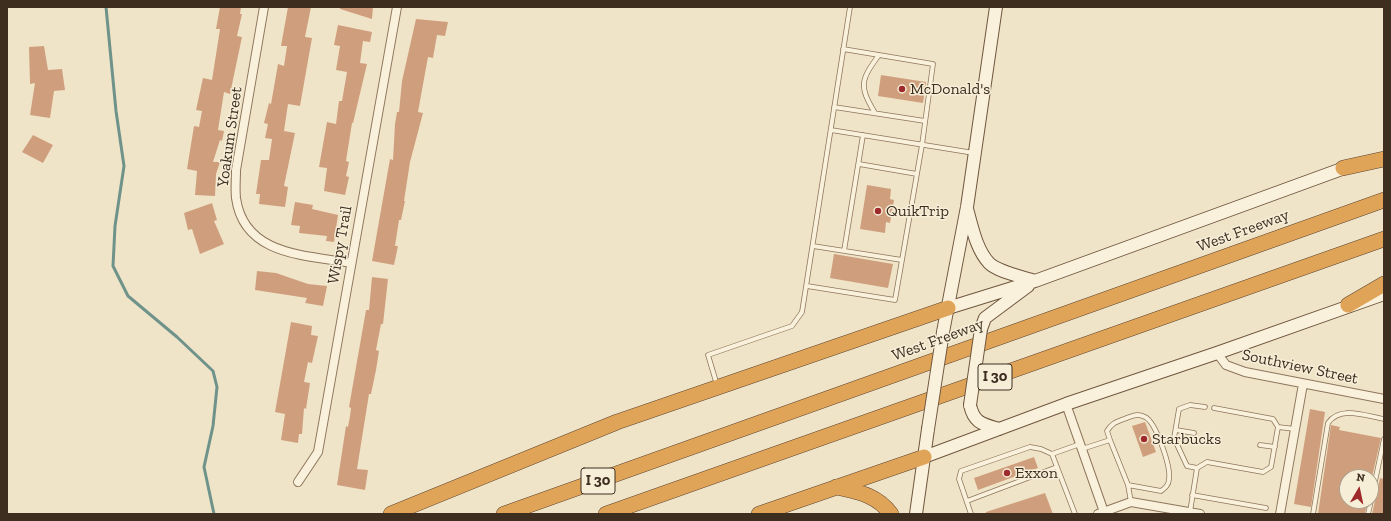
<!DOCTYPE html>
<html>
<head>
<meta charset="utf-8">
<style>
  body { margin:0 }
  #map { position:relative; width:1391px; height:521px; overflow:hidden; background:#f0e4c8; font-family:"Zilla Slab",serif }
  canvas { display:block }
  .frame { position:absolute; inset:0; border:8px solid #3d2e20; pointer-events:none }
  .north { position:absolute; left:1339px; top:469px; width:40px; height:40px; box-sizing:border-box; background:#f7eed8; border:1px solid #ada18e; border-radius:50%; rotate:9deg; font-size:11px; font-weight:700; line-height:16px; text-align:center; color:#3d2e20 }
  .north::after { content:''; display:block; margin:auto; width:14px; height:18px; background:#9e2a2b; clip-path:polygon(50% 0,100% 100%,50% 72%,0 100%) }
</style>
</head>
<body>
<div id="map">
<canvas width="1391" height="521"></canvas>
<div class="frame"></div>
<div class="north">N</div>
</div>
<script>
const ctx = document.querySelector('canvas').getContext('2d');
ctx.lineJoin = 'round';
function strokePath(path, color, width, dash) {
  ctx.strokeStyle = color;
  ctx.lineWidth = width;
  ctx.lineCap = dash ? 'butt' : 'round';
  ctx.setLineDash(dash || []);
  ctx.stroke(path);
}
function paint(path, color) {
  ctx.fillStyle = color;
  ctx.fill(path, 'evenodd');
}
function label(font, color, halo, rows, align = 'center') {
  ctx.font = font + ' "Zilla Slab",serif';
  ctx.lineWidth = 3;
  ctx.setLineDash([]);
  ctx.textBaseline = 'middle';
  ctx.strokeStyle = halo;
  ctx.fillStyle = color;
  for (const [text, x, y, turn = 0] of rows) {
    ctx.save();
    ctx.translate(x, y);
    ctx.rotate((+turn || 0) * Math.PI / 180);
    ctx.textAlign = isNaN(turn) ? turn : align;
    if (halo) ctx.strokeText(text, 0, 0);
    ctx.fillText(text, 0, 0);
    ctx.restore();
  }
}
const stream = new Path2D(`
  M106,7L116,111L124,166L115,226L113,266L128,296L177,337L213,371L217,387L213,426L204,467L214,514`);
const building = new Path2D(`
  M220,7H241L240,14H242L237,36L242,37L230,94L224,92L218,130L224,131L222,141L220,140L213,162H220L216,174L215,196L195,195L197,171L187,169L194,126L199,127L202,111L196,110L203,78L212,80L220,29H216Z
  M288,7H311L305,37L312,38L300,106L288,104L284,131L295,133L284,186L288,187L285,207L259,204L260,194H256L261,160H269L272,139L265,138L268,124L264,123L269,103L271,104L278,64L284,66L287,46H281Z
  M340,7H373L372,19L340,9Z
  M416,19L448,22L445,36L437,35L433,58L428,57L418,112L423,113L410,162L404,201H405L401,220H399L395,246H398L394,265L372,261L390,159L393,160L395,124L397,112H399L402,81Z
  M338,25L372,32L370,42L363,41L360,63L367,64L353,123H352L346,161L349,162L346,176L349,177L345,195L324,191L327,168L319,167L327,122L336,124L339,101H342L347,72L336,70L340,46L334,45Z
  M44,46L48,70L62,69L65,90L54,91L50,118L30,115L35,83L30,84L29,47Z
  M881,75L926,82L923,103L878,96Z
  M33,135L53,145L43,163L22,152Z
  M867,185L891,189L890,199L894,200L890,223L886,222L885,233L860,229Z
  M295,202L313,205L312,209L338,215L334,242L326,241L327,236L299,233L300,226L291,225Z
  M212,203L217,220L214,221L224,244L200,254L192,229L188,230L184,213Z
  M834,254L893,264L888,288L830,278Z
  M257,271L276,273L308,284L327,286L323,306L305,303L307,298L255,290Z
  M372,277L388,279L383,324H381L376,350L379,351L376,370L371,394H369L357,469L368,470L365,490L337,485L346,426L348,427L350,416L351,408L349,407L366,310H369Z
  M291,322L312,326L311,335L318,336L312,363L308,362L304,382L310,383L306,409L304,408L302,434H299L298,443L281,440L285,414L275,412Z
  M1310,409L1325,412L1311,507L1294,504Z
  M1145,422L1156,452L1143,457L1132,426Z
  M1331,425L1340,427L1339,430L1381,438L1372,477H1347V501H1367L1365,514H1318Z
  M1034,457L1038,468L978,490L974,478Z
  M1380,478L1384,479V514H1372Z
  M1045,493L1053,514H986V512Z`);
const lane = new Path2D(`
  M834,107L925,121
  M875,113C859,86 860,81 879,55
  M831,130L974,153
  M859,164L917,174
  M813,246L902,260
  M844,251L863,135
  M807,286L895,300L922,145L933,64L843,49
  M717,385L708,355L792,326L802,312L850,7
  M1214,408L1273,419L1278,427
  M1176,430L1194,433
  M1110,440L1107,431C1112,423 1116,422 1124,419C1132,416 1137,413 1145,417C1156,422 1171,467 1169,479C1169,485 1165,488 1161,491L1128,485
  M1260,445L1275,447
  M1082,449L1110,440L1128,485L1131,502
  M1197,468L1187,466L1174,438L1179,409L1190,405L1205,407
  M1192,495L1266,508
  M1371,500L1384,439
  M967,501L1057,467
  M1190,512L1197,468L1207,462L1263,472L1271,467L1278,427L1295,429
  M971,514L959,479L961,471L1030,447L1041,449L1052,454
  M1075,514L1052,454L1080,444
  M1313,514L1328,423C1340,405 1366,416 1384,419
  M1368,514L1371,501`);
const street = new Path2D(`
  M264,7L236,170C236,179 235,189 236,198C244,256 306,255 351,263
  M1217,353L1226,365L1245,372L1384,399
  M1066,404L1104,512
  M298,482L318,452L397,7
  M1098,514L1131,502L1200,514
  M1280,514L1303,384`);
const secondary = new Path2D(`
  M967,209C972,226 976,249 989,263C998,272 1023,277 1035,281
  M948,308L1035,281L1350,166
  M981,329L985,318L1028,286
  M943,332L967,207L996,7
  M970,405C974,423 982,424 999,429
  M924,457L1066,404L1217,353L1384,294
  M916,514L928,429`);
const highway = new Path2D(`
  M1343,168L1384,159
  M1348,305L1384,284
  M836,487C859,492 877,495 891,514
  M391,514L617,422L948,308
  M504,514L1384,200
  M606,514L1384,239
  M759,514L924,457`);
const secondaryBridge = new Path2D(`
  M970,405L981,329
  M928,429L943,332`);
const markers = [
  [902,89,4,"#9e2a2b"],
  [878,211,4,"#9e2a2b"],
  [1144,439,4,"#9e2a2b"],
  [1007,473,4,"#9e2a2b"]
];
const shields = [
  [995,377,34],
  [598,481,34]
];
const shieldNames = [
  ["I 30",995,377],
  ["I 30",598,481]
];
const poiNames = [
  ["McDonald's",910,89],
  ["QuikTrip",886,211],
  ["Starbucks",1152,439],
  ["Exxon",1015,473]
];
const streetNames = [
  ["Yoakum Street",230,137,-82],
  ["West Freeway",1243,231,-20],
  ["Wispy Trail",340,245,-80],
  ["West Freeway",938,340,-20],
  ["Southview Street",1300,367,12]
];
strokePath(stream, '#6f938a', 3);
paint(building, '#cf9f7d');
strokePath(lane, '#8d765c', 5.5);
strokePath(street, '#8d765c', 10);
strokePath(secondary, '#6f573f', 14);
strokePath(highway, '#5b4430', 16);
strokePath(lane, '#faf1dc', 4);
strokePath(street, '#faf1dc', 8);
strokePath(secondary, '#faf1dc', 12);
strokePath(highway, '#e0a458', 15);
strokePath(secondaryBridge, '#6f573f', 14, []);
strokePath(secondaryBridge, '#faf1dc', 12);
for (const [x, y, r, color] of markers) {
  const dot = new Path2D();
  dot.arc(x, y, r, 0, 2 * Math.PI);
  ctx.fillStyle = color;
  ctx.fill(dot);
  strokePath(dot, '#f7eed8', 1.5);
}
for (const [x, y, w] of shields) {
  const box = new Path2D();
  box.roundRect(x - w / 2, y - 13, w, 26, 3);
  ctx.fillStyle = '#f7eed8';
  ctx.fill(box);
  strokePath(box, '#3d2e20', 1);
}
label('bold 15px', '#3d2e20', null, shieldNames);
label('16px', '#3d2e20', '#f7eed8', poiNames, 'left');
label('16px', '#3d2e20', '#f7eed8', streetNames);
</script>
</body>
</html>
